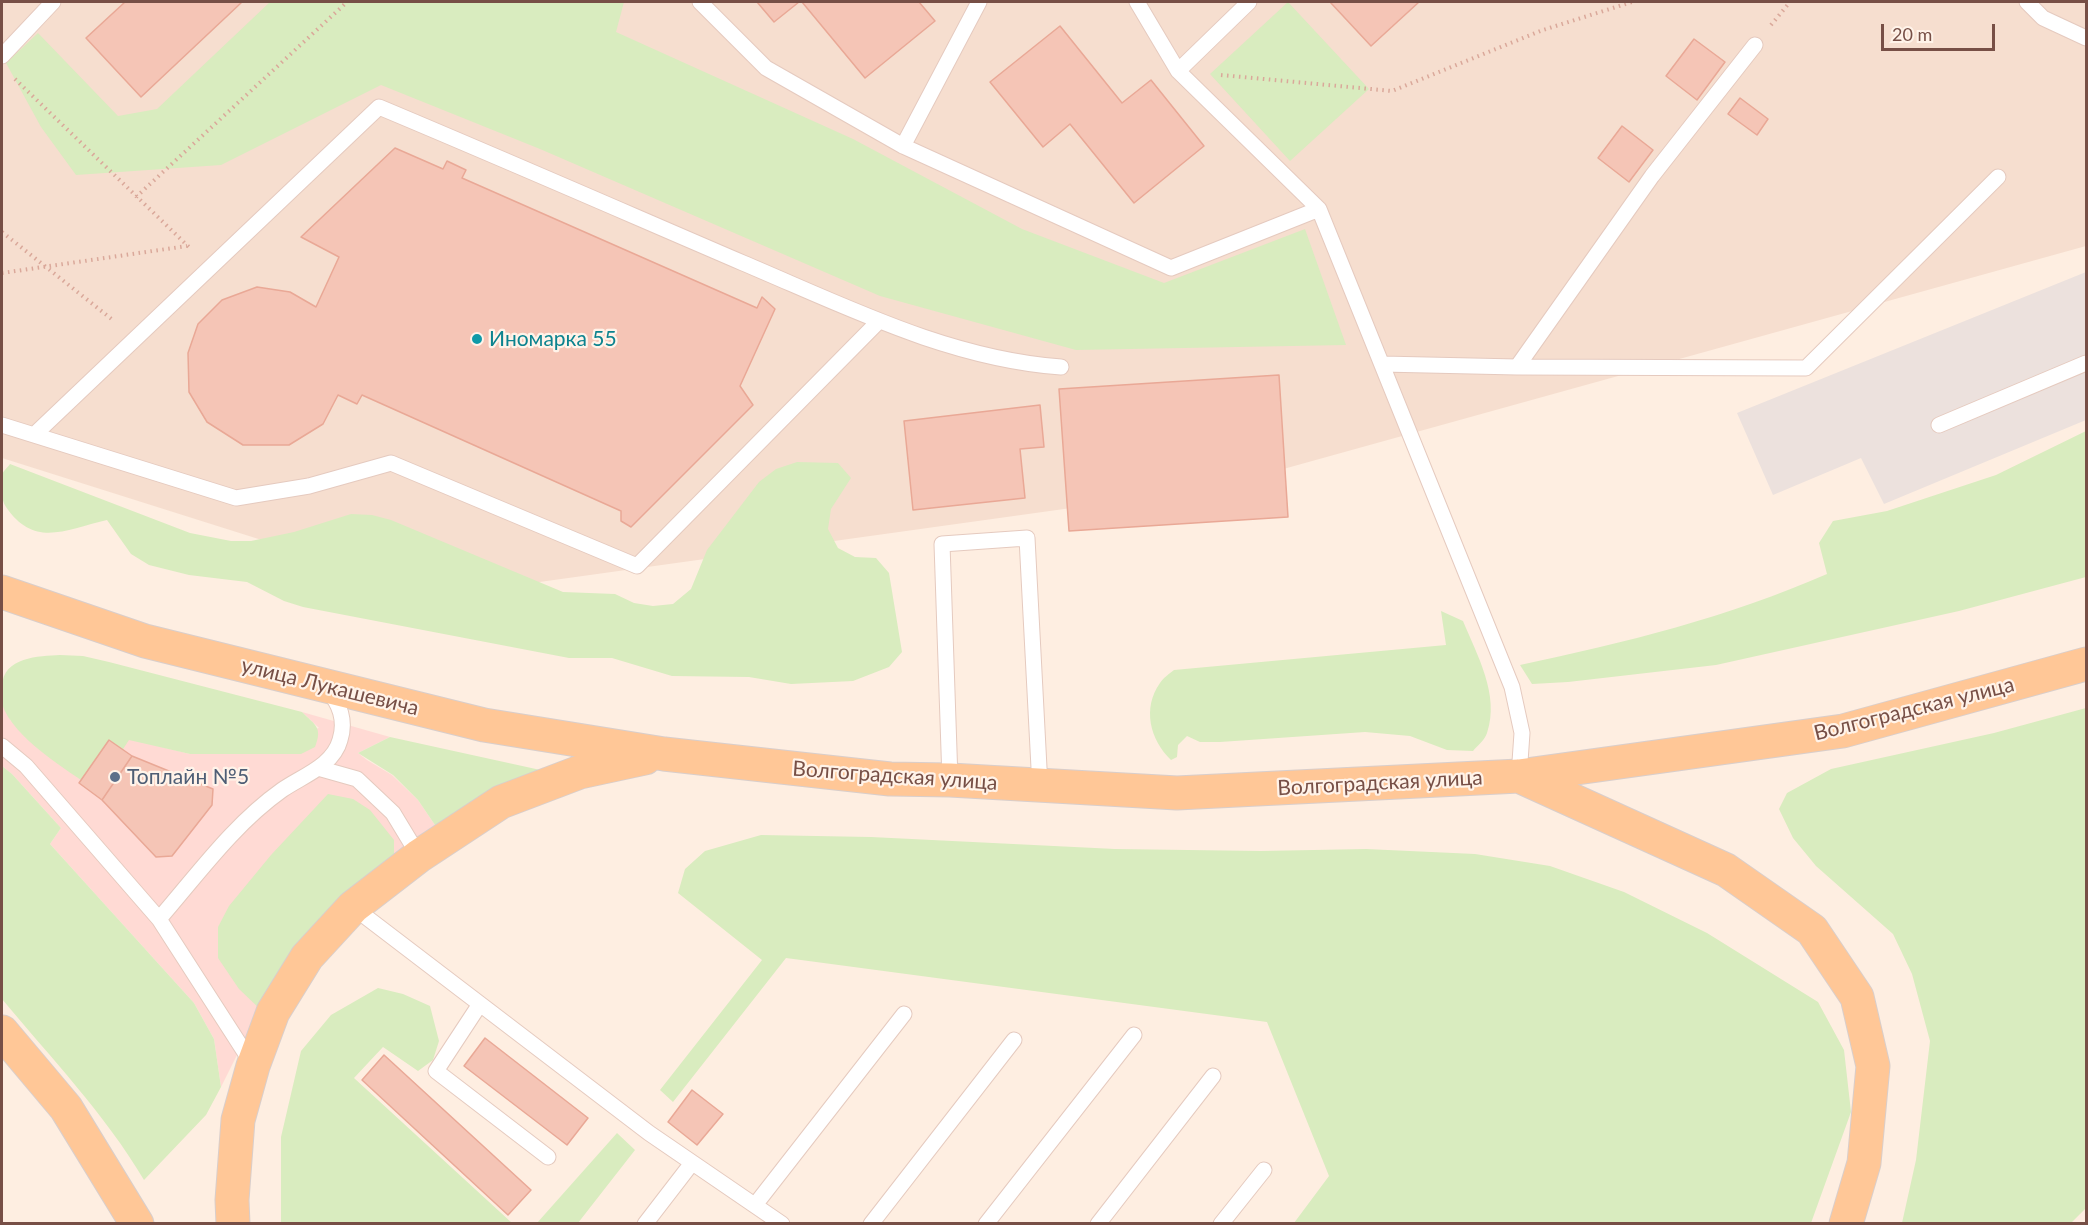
<!DOCTYPE html>
<html>
<head>
<meta charset="utf-8">
<style>
  body { margin:0 }
  #map { position:relative; width:2088px; height:1225px; overflow:hidden; background:#feeee1; font-family:Lato,sans-serif }
  canvas { display:block }
  .frame { position:absolute; inset:0; border:3px solid #774f46; pointer-events:none }
  .scale { position:absolute; left:1881px; top:24px; width:114px; height:27px; box-sizing:border-box; border:3px solid #774f46; border-top:0; padding-left:8px; font-size:18px; line-height:21px; white-space:nowrap; color:#774f46; -webkit-text-stroke:4px #fff3e9; paint-order:stroke }
</style>
</head>
<body>
<div id="map">
<canvas width="2088" height="1225"></canvas>
<div class="frame"></div>
<div class="scale">20 m</div>
</div>
<script>
const ctx = document.querySelector('canvas').getContext('2d');
ctx.lineJoin = 'round';
function paint(path, color) {
  ctx.fillStyle = color;
  ctx.fill(path, 'evenodd');
}
function strokePath(path, color, width, dash) {
  ctx.strokeStyle = color;
  ctx.lineWidth = width;
  ctx.lineCap = dash ? 'butt' : 'round';
  ctx.setLineDash(dash || []);
  ctx.stroke(path);
}
function label(font, color, halo, rows, align = 'center') {
  ctx.font = font + ' Lato,sans-serif';
  ctx.lineWidth = 4.5;
  ctx.setLineDash([]);
  ctx.textBaseline = 'middle';
  ctx.strokeStyle = halo;
  ctx.fillStyle = color;
  for (const [text, x, y, turn = 0] of rows) {
    ctx.save();
    ctx.translate(x, y);
    ctx.rotate((+turn || 0) * Math.PI / 180);
    ctx.textAlign = isNaN(turn) ? turn : align;
    if (halo) ctx.strokeText(text, 0, 0);
    ctx.fillText(text, 0, 0);
    ctx.restore();
  }
}
const residential = new Path2D(`
  M2,2H2086V246L1215,488L439,596L2,458Z`);
const commercial = new Path2D(`
  M2,703L11,721L129,739L190,754L319,728L302,712L390,737L358,753L367,760L392,775L418,800L439,831L260,1009L221,1087L214,1039L194,1003L50,844L61,828L12,774L2,766Z`);
const industrial = new Path2D(`
  M2086,272V420L1884,504L1861,458L1773,495L1737,413Z`);
const green = new Path2D(`
  M270,2H624L616,32L853,139L1022,229L1164,283L1305,229L1346,345L1076,350L880,296L540,149L381,85L221,165L76,175L41,127L6,63L38,33L118,116L157,109Z
  M1288,2L1369,89L1290,161L1210,74Z
  M2086,431V577L1959,611L1716,665L1568,682L1532,684L1520,665C1624,643 1729,617 1827,574L1819,543L1833,521L1887,511L1996,475Z
  M797,462L838,463L851,478L831,509L828,529L838,548L855,557L876,558L889,573L902,652L889,667L853,681L791,684L749,677L672,676L612,658H569L303,607L284,601L247,582L189,575L149,565L131,554L107,520C66,529 35,549 6,507C1,500 0,484 2,475C3,471 8,467 10,464L190,533L231,541H251L294,532L351,514L372,515L391,520L563,592L615,594L634,603L653,606L673,604L691,589L707,550L759,482L776,469Z
  M1441,611L1463,621C1477,655 1500,695 1487,733C1485,740 1477,746 1473,751L1447,750L1410,736L1365,732L1220,742H1200L1187,736L1178,745L1177,757L1171,760C1150,740 1142,708 1160,683C1163,678 1169,674 1174,670L1446,645Z
  M60,655L83,656L109,662L302,712C315,725 323,727 315,747L301,754H190L129,740L96,790C67,770 13,738 2,704C1,699 1,691 2,686C3,657 39,656 60,655Z
  M2086,708V1208L2071,1223H1902L1916,1160L1930,1041L1912,974L1893,934L1816,866L1793,838L1779,809L1787,793L1831,769L1994,733Z
  M390,737L545,771L439,831L418,800L393,775L358,753Z
  M2,766L12,774L61,828L50,844L194,1003L214,1039L221,1087L206,1115L144,1180C105,1114 51,1058 2,999Z
  M328,794L353,799L370,810L394,840V858L260,1009L239,989L218,958V927L229,906L271,855Z
  M761,835L871,837L1115,849L1261,851L1366,849L1475,854L1550,866L1624,892L1707,933L1818,1002L1844,1050L1851,1112L1811,1223H1294L1329,1176L1267,1022L786,958L673,1102L660,1090L762,960L678,893L685,869L705,851Z
  M378,988L403,994L430,1006L439,1041L433,1060L418,1071L383,1047L354,1078L512,1223H281V1137L301,1051L331,1015Z
  M617,1133L635,1150L578,1223H537Z`);
const building = new Path2D(`
  M125,2H242L141,97L86,38Z
  M757,2H799L774,22Z
  M802,2H919L935,21L865,78Z
  M1330,2H1419L1371,46Z
  M1060,26L1122,103L1151,80L1204,146L1134,203L1070,124L1043,147L990,82Z
  M1694,39L1725,62L1697,100L1666,76Z
  M1740,98L1768,119L1757,135L1728,114Z
  M1622,126L1653,150L1629,182L1598,158Z
  M395,148L443,169L447,161L466,170L462,178L757,308L762,297L775,309L740,386L753,405L631,527L621,521V511L362,395L357,404L338,395L323,424L289,445H243L207,422L189,392L188,353L198,324L222,300L257,287L290,292L316,307L339,257L301,237Z
  M1279,375L1288,517L1069,531L1059,389Z
  M1040,405L1044,447L1020,449L1025,498L913,510L904,421Z
  M109,740L132,756L102,800L79,783Z
  M132,756L213,789L212,805L172,856L156,857L102,800Z
  M485,1038L588,1118L567,1145L464,1066Z
  M384,1055L531,1190L508,1215L362,1080Z
  M692,1090L723,1114L697,1145L668,1122Z`);
const path = new Path2D(`
  M1771,25L1790,2
  M1221,75L1392,91L1543,30L1632,2
  M15,79L191,249
  M136,197L347,2
  M2,232L114,321
  M2,273L187,246`);
const lane = new Path2D(`
  M700,2L766,68L903,146L1171,268L1319,209
  M1137,2L1178,71L1319,209L1512,687L1522,733L1519,776
  M2027,2L2043,18L2086,38
  M2,56L53,2
  M1178,71L1249,2
  M903,146L979,2
  M1382,364L1517,367L1806,368L1998,177
  M1517,367L1652,176L1755,45
  M2,425L236,498L309,486L391,463L637,566L879,321
  M1939,425L2086,363
  M34,435L379,107C501,158 622,211 743,263C845,306 949,359 1061,367
  M2,746L26,766L159,919L253,1065
  M318,768L357,779L393,813L419,856
  M950,780L942,544L1027,538L1040,787
  M353,907L649,1133L782,1224
  M159,919C198,874 234,824 282,790C302,776 333,766 340,740C346,721 340,703 327,690
  M480,1004L436,1071L548,1157
  M755,1205L904,1014
  M645,1224L692,1163
  M871,1224L1014,1040
  M986,1224L1134,1035
  M1098,1224L1213,1076
  M1221,1224L1264,1170`);
const primary = new Path2D(`
  M2,592L145,641L484,725L664,754L890,779L950,780L1177,793L1519,776L1843,731L2086,664
  M1519,776L1726,870L1812,930L1857,997L1873,1066L1864,1163L1846,1224
  M2,1032L66,1108L137,1224
  M233,1224L232,1200L238,1120L253,1066L273,1012L307,957L353,907L419,856L501,802L580,772L645,758`);
const markers = [
  [477,339,6,"#0f9aa8"],
  [115,777,6,"#5c6f8a"]
];
const cultureNames = [
  ["Иномарка 55",489,339]
];
const streetNames = [
  ["улица Лукашевича",330,687,14],
  ["Волгоградская улица",1914,709,-14],
  ["Волгоградская улица",895,776,4],
  ["Волгоградская улица",1380,783,-3]
];
const serviceNames = [
  ["Топлайн №5",127,777]
];
paint(residential, '#f6decf');
paint(commercial, '#ffdad4');
paint(industrial, '#ece1dd');
paint(green, '#d9ecbf');
paint(building, '#f5c5b6');
strokePath(building, '#e9a896', 1.5);
strokePath(lane, '#e5cabf', 17);
strokePath(primary, '#d9cecb', 35);
strokePath(path, '#daa89a', 4, [1.5, 4.5]);
strokePath(lane, '#fff', 15);
strokePath(primary, '#ffc797', 33);
for (const [x, y, r, color] of markers) {
  const dot = new Path2D();
  dot.arc(x, y, r, 0, 2 * Math.PI);
  ctx.fillStyle = color;
  ctx.fill(dot);
  strokePath(dot, '#fff3e9', 2);
}
label('21px', '#0d838f', '#fff3e9', cultureNames, 'left');
label('21px', '#774f46', '#fff3e9', streetNames);
label('21px', '#4e5e75', '#fff3e9', serviceNames, 'left');
</script>
</body>
</html>
